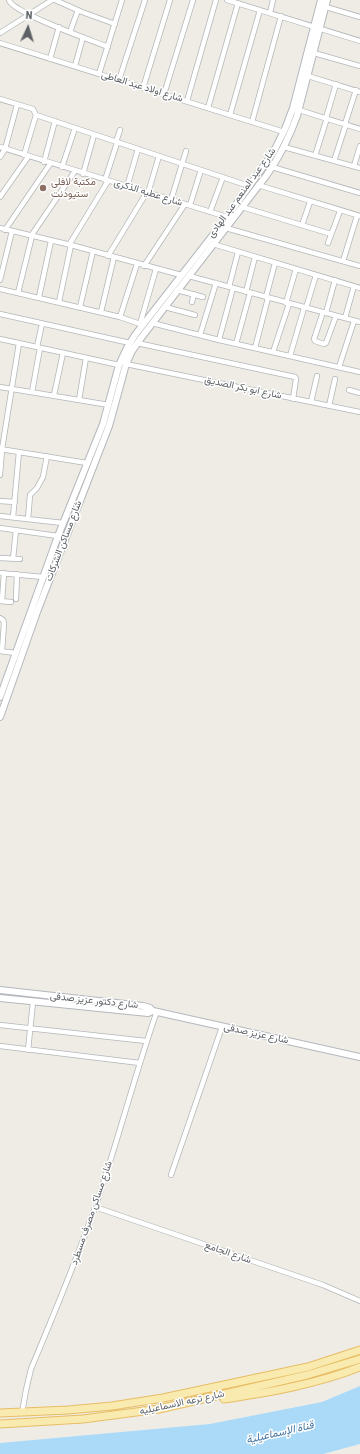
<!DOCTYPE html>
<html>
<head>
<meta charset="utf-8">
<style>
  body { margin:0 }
  #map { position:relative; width:360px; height:1454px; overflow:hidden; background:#eeece5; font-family:"Roboto Condensed",sans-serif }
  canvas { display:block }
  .north { position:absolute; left:8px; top:8px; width:40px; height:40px; -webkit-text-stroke:3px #fff; paint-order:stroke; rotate:4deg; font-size:11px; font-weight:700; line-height:16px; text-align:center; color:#5d6165 }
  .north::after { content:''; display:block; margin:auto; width:14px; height:18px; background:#5d6165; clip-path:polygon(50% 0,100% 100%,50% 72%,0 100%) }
</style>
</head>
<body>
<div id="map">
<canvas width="360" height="1454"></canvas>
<div class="north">N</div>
</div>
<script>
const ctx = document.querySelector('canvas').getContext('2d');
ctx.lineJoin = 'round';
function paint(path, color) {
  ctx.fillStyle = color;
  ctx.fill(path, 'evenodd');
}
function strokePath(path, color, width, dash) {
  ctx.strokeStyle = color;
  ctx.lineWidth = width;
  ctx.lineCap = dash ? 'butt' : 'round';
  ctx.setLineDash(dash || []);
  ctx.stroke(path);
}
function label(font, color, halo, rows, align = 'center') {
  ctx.font = font + ' "Roboto Condensed",Vazirmatn,sans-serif';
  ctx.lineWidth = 3;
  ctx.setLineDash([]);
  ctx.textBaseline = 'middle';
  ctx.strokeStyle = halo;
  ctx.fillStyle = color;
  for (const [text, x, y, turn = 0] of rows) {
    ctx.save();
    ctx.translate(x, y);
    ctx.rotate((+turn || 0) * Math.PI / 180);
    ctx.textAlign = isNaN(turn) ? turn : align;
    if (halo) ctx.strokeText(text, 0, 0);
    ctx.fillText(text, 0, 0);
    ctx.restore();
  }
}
const water = new Path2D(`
  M360,1386V1444L323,1454H0V1443L210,1424L322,1402Z`);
const street = new Path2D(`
  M9,0C13,13 91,40 108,47
  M55,0L82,12L115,24
  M227,0L360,41
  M326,7L360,17
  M270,13L273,0
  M70,32L78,10
  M0,33L52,0
  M0,43L284,132
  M314,53L360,66
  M50,59L59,27
  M75,66L83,37
  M99,74L122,0
  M308,76L360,92
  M119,80L145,0
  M143,88L170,0
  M164,94L193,0
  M0,99L33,109L36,115
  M187,101L216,0
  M208,108L238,3
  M299,110L360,129
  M36,115L249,186
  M230,115L260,10
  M326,118L336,84
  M252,122L281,16
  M345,124L356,90
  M116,142L120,130
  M0,147L227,217
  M284,147L360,168
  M24,155L36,115
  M315,156L327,118
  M0,157L5,149L17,105
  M334,161L346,124
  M44,162L55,121
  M354,166L360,146
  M62,167L75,128
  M272,167L360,193
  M83,174L94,135
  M105,180L117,143
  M258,185L360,216
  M127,187L138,149
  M148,193L159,156
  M0,197L28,157
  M171,200L186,151
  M190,205L201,170
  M242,207L331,234
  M210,212L223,177
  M302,225L310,202
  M0,228L71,245L181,275
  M226,228L360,266
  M5,230L50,164
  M31,236L75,171
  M328,243L340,211
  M213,244L360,288
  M69,245L108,181
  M108,256L147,192
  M343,261L357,216
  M144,266L185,204
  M189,276L360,322
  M0,280L12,231
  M229,287L238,252
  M0,289L120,317L143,325
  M177,290L203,297
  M246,292L255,257
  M18,293L32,236
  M39,297L51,241
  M266,297L275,263
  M59,302L71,245
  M192,302L194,294
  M286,303L296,269
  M80,307L93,251
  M165,307L195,315
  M306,308L316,275
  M101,312L114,257
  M323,312L314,339L315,341L324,344L326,343L336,316
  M326,313L335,280
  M0,314L130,343
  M120,317L137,264
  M345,318L354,286
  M152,323L219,340L360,372
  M140,324L156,269
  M200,335L216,283
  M0,339L119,365
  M219,340L233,288
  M137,343L295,377L296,379L293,399
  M236,344L250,293
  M37,347L42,324
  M255,348L268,298
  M273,352L289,304
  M290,356L304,308
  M126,364L360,412
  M339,367L354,321
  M0,387L109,405
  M349,390L360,393
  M32,392L40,348
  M54,395L63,353
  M79,400L86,358
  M311,402L317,376
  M329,406L335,379
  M0,449L87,463
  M0,475L2,449L19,343
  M0,501L15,502
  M0,516L63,523
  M13,517L19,452
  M28,519L30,495L37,488L43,477L47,456
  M0,528L58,536
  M0,558L20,559
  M13,559L16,530
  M0,573L43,577
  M16,599L17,574
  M0,601L11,602
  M2,601L4,573
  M0,618L3,620L4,623L2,651
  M0,651L15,653
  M0,1025L146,1041
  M0,1046L140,1063
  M28,1050L33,1002
  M171,1175L222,1027
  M95,1207L323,1285L360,1301
  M22,1413L26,1390L31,1369C55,1311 80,1253 100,1193C120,1133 136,1071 157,1011`);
const secondary = new Path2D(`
  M0,697L58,536L103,424L119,365L127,348L135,335L227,217L273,153L285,129L293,108L321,0
  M0,717L37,612L109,426L126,364L132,351L141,338L266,176C279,158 289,138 297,116L327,0
  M0,990L143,1006L150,1008L153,1011L360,1057
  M0,998L148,1013L153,1011`);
const primary = new Path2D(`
  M224,1399C270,1392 317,1384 360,1367
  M0,1413L68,1410L112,1406L163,1398L308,1367L360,1350
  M0,1424L83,1419L159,1409L307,1375L360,1359`);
const markers = [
  [43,188,4,"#8d6e63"]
];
const streetNames = [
  ["شارع اولاد عبد العاطى",142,87,17],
  ["شارع عطيه الذكرى",148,193,17],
  ["شارع عبد المنعم عبد الهادى",242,193,-54],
  ["شارع ابو بكر الصديق",243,388,12],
  ["شارع مساكن الشركات",64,541,-69],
  ["شارع دكتور عزيز صدقى",94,1001,6],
  ["شارع عزيز صدقى",256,1034,12],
  ["شارع مساكن مصرف مسطرد",92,1213,-71],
  ["شارع الجامع",228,1253,19],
  ["شارع ترعه الاسماعيليه",182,1403,-12]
];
const educationNames = [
  ["مكتبة لافلى",51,182],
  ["ستيودنت",51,194]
];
const waterNames = [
  ["قناة الإسماعيلية",280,1433,-13]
];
paint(water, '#abdaf9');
strokePath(street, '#b3b6b9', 6);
strokePath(secondary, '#b4b8bc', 8);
strokePath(primary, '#e8bd65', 9);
strokePath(street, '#fff', 4.5);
strokePath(secondary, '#fff', 6);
strokePath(primary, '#f9eaaf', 7);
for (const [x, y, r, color] of markers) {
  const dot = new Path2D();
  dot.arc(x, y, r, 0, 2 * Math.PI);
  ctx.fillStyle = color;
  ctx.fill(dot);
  strokePath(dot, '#fff', 1.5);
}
label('10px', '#5d6165', '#fff', streetNames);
label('10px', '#785e54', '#fff', educationNames, 'left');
label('italic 11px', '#4576a2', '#fff', waterNames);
</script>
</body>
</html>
